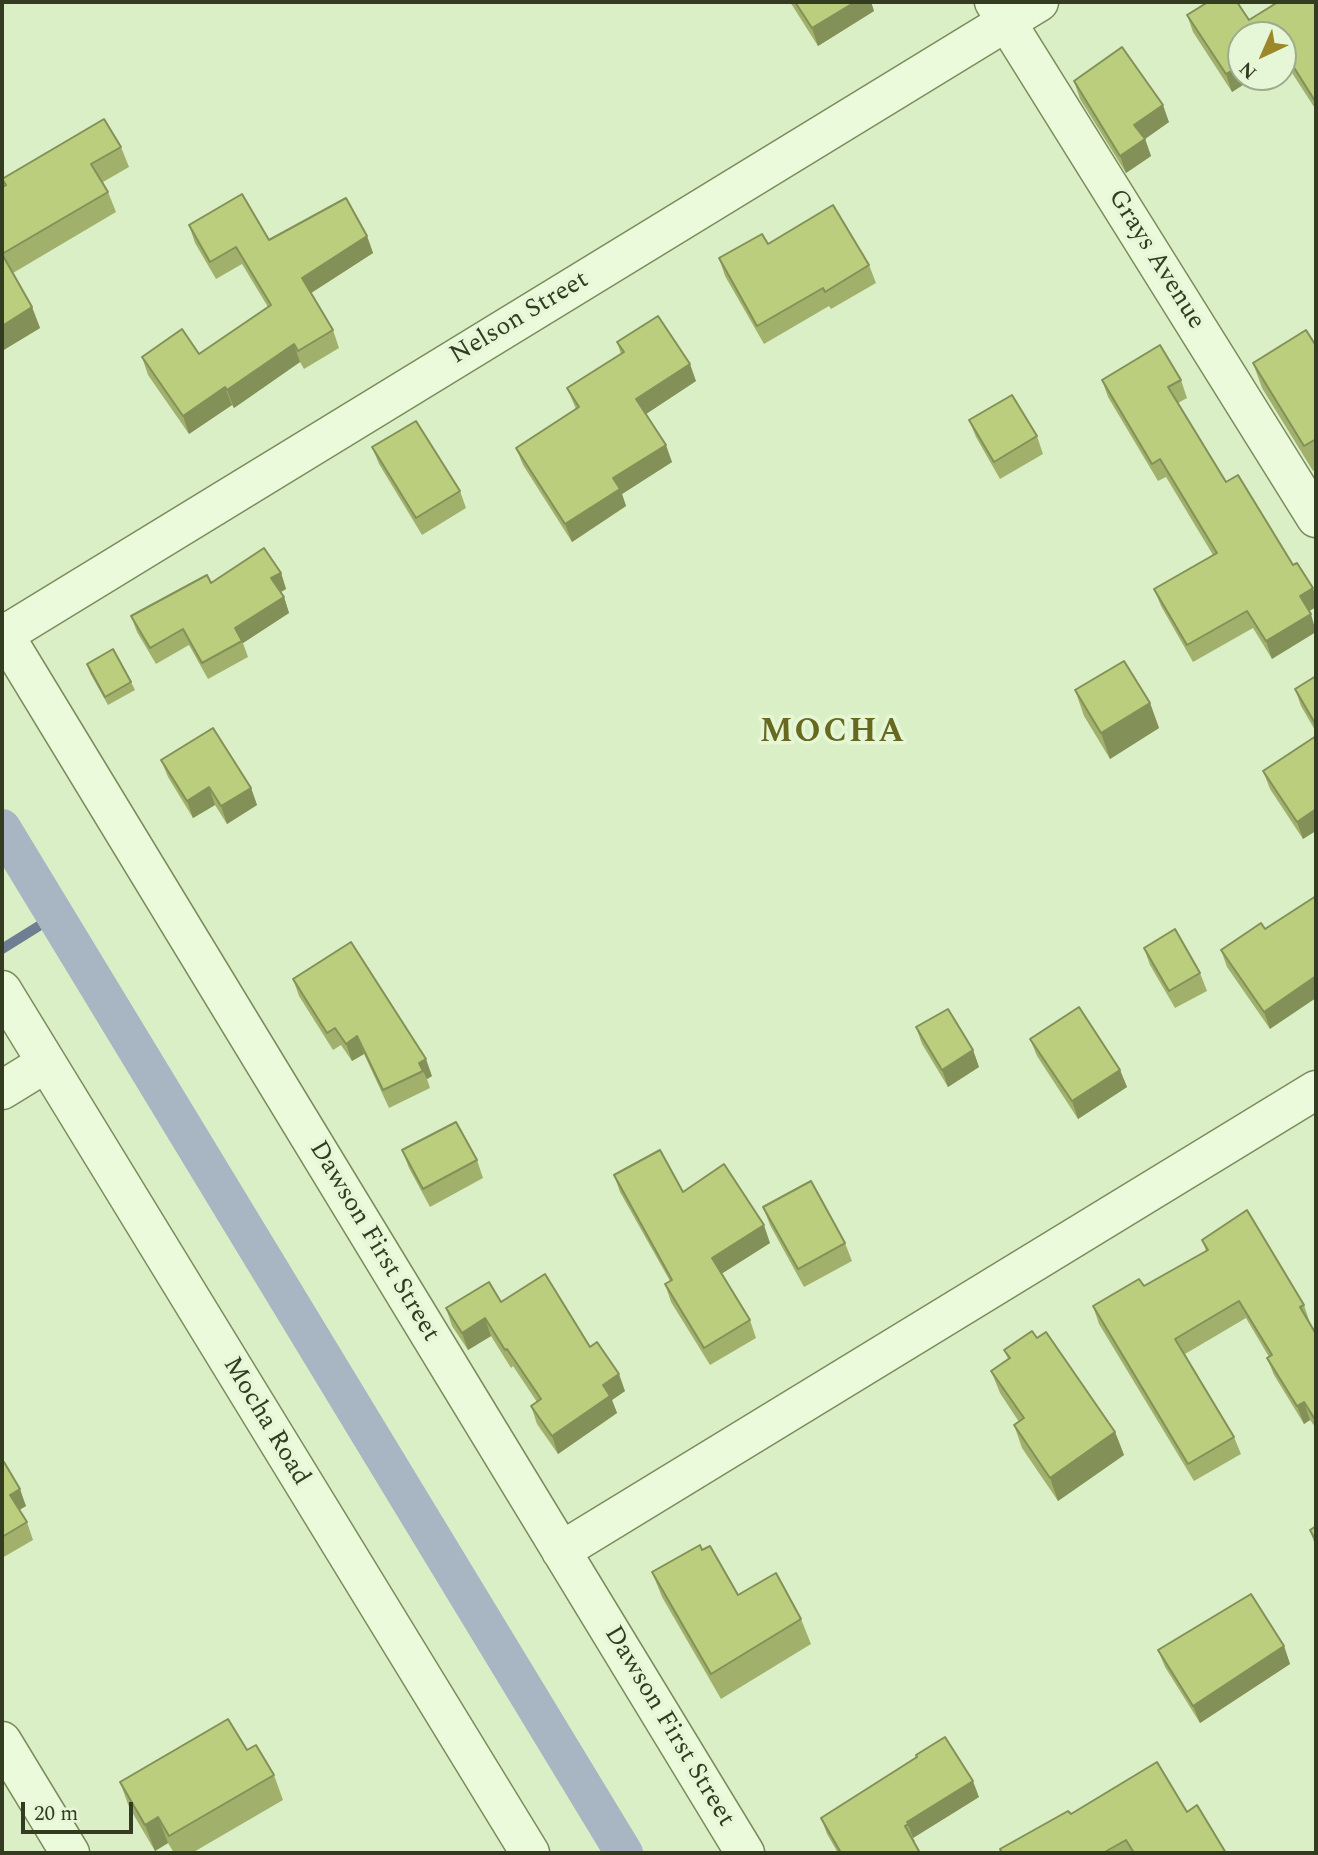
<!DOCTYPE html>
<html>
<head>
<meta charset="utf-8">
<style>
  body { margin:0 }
  #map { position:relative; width:1318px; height:1855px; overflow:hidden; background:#dbefc7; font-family:Spectral,serif }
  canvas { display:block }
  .frame { position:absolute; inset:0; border:4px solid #333c20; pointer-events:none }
  .north { position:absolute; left:1227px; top:21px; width:70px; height:70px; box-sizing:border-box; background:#e6f7d7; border:2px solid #9eac8e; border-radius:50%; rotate:224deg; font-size:19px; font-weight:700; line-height:28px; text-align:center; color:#333c20 }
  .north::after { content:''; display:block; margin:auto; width:24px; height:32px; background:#9c872b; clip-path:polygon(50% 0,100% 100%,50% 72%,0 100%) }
  .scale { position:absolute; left:21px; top:1802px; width:112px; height:32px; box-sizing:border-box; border:4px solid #333c20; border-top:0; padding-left:9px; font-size:21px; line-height:24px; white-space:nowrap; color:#333c20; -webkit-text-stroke:5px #e6f7d7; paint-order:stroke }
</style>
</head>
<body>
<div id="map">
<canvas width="1318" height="1855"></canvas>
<div class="frame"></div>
<div class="north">N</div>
<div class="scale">20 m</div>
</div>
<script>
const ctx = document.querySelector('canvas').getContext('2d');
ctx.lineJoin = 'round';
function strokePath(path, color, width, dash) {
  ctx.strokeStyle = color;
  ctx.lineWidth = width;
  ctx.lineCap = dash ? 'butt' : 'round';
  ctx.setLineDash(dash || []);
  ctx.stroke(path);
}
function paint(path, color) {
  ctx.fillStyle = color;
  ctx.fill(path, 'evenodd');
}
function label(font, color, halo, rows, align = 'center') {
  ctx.font = font + ' Spectral,serif';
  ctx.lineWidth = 7;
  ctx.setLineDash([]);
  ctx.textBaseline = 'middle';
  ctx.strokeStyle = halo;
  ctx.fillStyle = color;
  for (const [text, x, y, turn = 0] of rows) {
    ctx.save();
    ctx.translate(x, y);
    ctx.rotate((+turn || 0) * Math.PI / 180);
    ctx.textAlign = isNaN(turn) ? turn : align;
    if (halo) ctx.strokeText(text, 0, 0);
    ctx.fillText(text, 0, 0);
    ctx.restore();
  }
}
const stream = new Path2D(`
  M2,949L55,916`);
const canal = new Path2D(`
  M2,828L624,1853`);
const minor = new Path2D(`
  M994,2L1316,518
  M2,631L745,1853
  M2,636L1039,2
  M2,990L530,1853
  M2,1090L46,1063
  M561,1551L1316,1090
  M2,1741L70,1853`);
const wall = new Path2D(`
  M790,2H871L874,11L818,46Z
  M1316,2V110L1283,59V35L1241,77H1255L1232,92L1193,32L1187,15L1249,20Z
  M1074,81L1169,122L1145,139L1151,156L1126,173L1080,99Z
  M121,147L129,167L103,182L108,192L116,212L13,273L32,307L40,328L2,351V187L5,185L2,179Z
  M189,225L269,240L367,236L373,253L311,293L333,330L339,348L304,369L300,362L234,408L232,405L189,434L148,375L142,357L199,354L268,307L242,264L216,279L195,243Z
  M768,244L869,265L876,283L831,309L829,306L764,344L725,276L719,258Z
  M617,342L696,381L646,414L672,462L622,494L626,506L572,542L523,465L516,448L576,409L567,388L621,354Z
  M1316,346V469L1313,471L1262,388L1253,363Z
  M1102,380H1181L1187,398L1178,403L1226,482L1316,607L1309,611L1272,659L1253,628L1193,662L1161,606L1154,589L1213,555L1166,477L1158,481L1108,397Z
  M969,420L1037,436L1043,454L1000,479L976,437Z
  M372,447L460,491L466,508L422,535L379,464Z
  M281,573L286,589L281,592L284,597L289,613L243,643L248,657L208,679L189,645L156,664L137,632L131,616L211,583Z
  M87,664L131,682L135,690L108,705L90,673Z
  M1316,676V732L1301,706L1295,689Z
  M1075,690L1150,703L1159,728L1110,759L1084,716Z
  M1316,736L1303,839L1270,789L1263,771Z
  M161,760L251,788L257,805L227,824L215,805L193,818L168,777Z
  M1265,929L1270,1029L1227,967L1221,950Z
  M1144,948L1200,973L1207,991L1175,1008L1150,965Z
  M293,979L432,1076L427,1079L430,1088L389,1108L364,1054L352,1061L341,1045L333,1050L299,996Z
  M916,1027L973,1050L979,1067L948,1087L922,1044Z
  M1030,1039L1120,1070L1127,1087L1078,1119L1037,1056Z
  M402,1150L477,1160L483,1178L430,1207L409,1168Z
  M614,1175L683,1192L770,1243L721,1274L750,1320L756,1338L710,1365L671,1302L665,1284L670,1281L620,1192Z
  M763,1207L845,1243L852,1261L804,1287L770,1225Z
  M1202,1240L1304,1305L1310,1323L1316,1334V1428L1310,1420L1304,1424L1274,1375L1267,1358L1269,1357L1246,1318L1185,1354L1234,1437L1241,1454L1194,1481L1099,1324L1093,1306L1144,1286L1206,1251Z
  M501,1302L590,1347L625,1391L612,1400L617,1413L558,1454L537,1424L531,1406L537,1402L513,1366L511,1368L491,1336L468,1350L452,1326L446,1308Z
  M1037,1338L1115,1432L1124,1455L1058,1501L1022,1448L1014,1425L1019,1422L1000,1393L991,1371L1008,1359L1004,1350Z
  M2,1464L26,1506L19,1510L27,1522L33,1540L2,1558Z
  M1316,1526V1548L1310,1530Z
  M702,1550L738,1595L801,1619L811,1644L721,1699L662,1597L652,1572Z
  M1284,1646L1290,1664L1200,1723L1165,1667L1158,1650Z
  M247,1750L274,1775L283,1800L192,1853H174L168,1843L155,1851L129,1807L120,1782Z
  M979,1797L913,1838L915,1841H914L920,1853H838L827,1834L821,1818Z
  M1187,1812L1226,1853H1001L1000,1849L1071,1814Z`);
const shadedWall = new Path2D(`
  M855,2H871L874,11L818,46L812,28Z
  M1241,65V77H1255L1232,92L1226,74Z
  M1163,105L1169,122L1145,139L1151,156L1126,173L1120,156L1134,125Z
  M367,236L373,253L308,295L302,278Z
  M32,307L40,328L2,351V326Z
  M294,344L300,362L234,408L227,390Z
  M690,364L696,381L643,416L636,399Z
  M225,387L232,405L189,434L183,416Z
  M666,445L672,462L622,494L626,506L572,542L565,524L613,478Z
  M281,573L286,589L277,594L271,578Z
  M1313,588L1316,597V607L1306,613L1300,596Z
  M284,597L289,613L243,643L235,628Z
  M1311,614L1316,632L1272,659L1266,641Z
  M1150,703L1159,728L1110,759L1101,733Z
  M209,787L215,805L193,818L187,801Z
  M251,788L257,805L227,824L221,806Z
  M1316,809V831L1303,839L1297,822Z
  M1316,976V998L1270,1029L1264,1012Z
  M357,1036L364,1054L352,1061L346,1044Z
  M973,1050L979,1067L948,1087L942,1070Z
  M426,1059L432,1076L427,1079L419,1063Z
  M1120,1070L1127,1087L1078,1119L1072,1101Z
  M764,1225L770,1243L718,1276L712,1258Z
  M485,1318L491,1336L468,1350L462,1333Z
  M619,1374L625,1391L612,1400L617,1413L558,1454L552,1436L603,1385Z
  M1304,1402L1310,1420L1304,1424L1297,1406Z
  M1115,1432L1124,1455L1058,1501L1050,1478Z
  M20,1489L26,1506L16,1512L10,1495Z
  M1284,1646L1290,1664L1200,1723L1193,1706Z
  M973,1781L979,1797L913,1838L907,1822Z
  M158,1817L168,1843L155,1851L145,1825Z`);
const building = new Path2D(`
  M795,2H855L812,28Z
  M1208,2H1237L1249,20L1278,2H1316V100L1315,101L1283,50V35H1241V65L1226,74L1187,15Z
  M1122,47L1163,105L1134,125L1145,139L1120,156L1074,81Z
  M104,119L121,147L91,164L108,192L2,254L32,307L2,326V187L6,185L2,179Z
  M242,194L269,240L346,198L367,236L302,278L333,330L298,351L294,344L227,390L225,387L183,416L142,357L182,329L199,354L271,305L236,247L210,262L189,225Z
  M833,205L869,265L825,292L823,288L757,326L719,258L762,234L768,244Z
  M658,316L690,364L636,399L666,445L613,478L620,489L565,524L516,448L579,407L567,388L624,352L617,342Z
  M1306,330L1316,346V439L1304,446L1253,363Z
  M1160,345L1181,380L1168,387L1226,482L1238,475L1293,565L1297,563L1313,588L1300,596L1311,614L1266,641L1247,611L1187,645L1154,589L1217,553L1160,459L1152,464L1102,380Z
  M1012,395L1037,436L994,462L969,420Z
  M416,421L460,491L416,518L372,447Z
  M264,548L281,573L271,578L284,597L235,628L242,641L202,663L183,629L150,648L131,616L207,575L211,583Z
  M113,649L131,682L105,697L87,664Z
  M1124,661L1150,703L1101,733L1075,690Z
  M1316,676V725L1295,689Z
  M213,728L251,788L221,806L209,787L187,801L161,760Z
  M1316,736V809L1297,822L1263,771Z
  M1316,896V976L1264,1012L1221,950L1261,923L1265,929Z
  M1175,929L1200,973L1169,991L1144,948Z
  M351,942L426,1059L419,1063L423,1071L383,1090L357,1036L346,1044L335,1028L327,1033L293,979Z
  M1079,1007L1120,1070L1072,1101L1030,1039Z
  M948,1009L973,1050L942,1070L916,1027Z
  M456,1122L477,1160L423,1189L402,1150Z
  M660,1150L683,1192L724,1164L764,1225L712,1258L750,1320L704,1348L665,1284L672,1280L614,1175Z
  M811,1181L845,1243L798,1269L763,1207Z
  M1247,1210L1304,1305L1300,1307L1316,1334V1421L1304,1402L1297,1406L1267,1358L1272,1355L1239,1301L1175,1339L1234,1437L1188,1464L1093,1306L1139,1279L1144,1286L1208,1250L1202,1240Z
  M545,1274L590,1347L597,1342L619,1374L603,1385L610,1396L552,1436L531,1406L541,1399L507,1349L505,1350L485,1318L462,1333L446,1308L489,1282L501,1302Z
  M1032,1331L1037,1338L1046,1332L1115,1432L1050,1478L1014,1425L1024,1418L991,1371L1010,1358L1004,1350Z
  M4,1462L20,1489L10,1495L27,1522L2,1537V1464Z
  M1316,1526V1541L1310,1530Z
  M700,1545L702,1550L710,1546L738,1595L776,1573L801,1619L711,1674L652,1572Z
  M1251,1594L1284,1646L1193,1706L1158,1650Z
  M228,1719L247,1750L256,1745L274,1775L169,1836L158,1817L145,1825L120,1782Z
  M945,1737L973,1781L907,1822L909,1824L905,1826L920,1853H841L821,1818L917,1757L916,1755Z
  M1157,1762L1187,1812L1197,1805L1226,1853H1134L1126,1840L1103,1853H1002L1000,1849L1068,1811L1071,1814Z`);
const streetNames = [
  ["Grays Avenue",1155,260,58],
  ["Nelson Street",520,319,-31],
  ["Dawson First Street",373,1242,59],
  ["Mocha Road",265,1422,59],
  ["Dawson First Street",668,1727,59]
];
const districtNames = [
  ["MOCHA",833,735]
];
strokePath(stream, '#6f7e92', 10);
strokePath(canal, '#a8b5c3', 38);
strokePath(minor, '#7b8c5c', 41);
strokePath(minor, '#eafadb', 38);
paint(wall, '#a1b16c');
paint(shadedWall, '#839058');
paint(building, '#bbce7d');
strokePath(building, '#839058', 2);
label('26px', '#333c20', '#e6f7d7', streetNames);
ctx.letterSpacing = '2px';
label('bold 33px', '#67691e', '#e6f7d7', districtNames);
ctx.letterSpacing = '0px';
</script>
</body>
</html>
